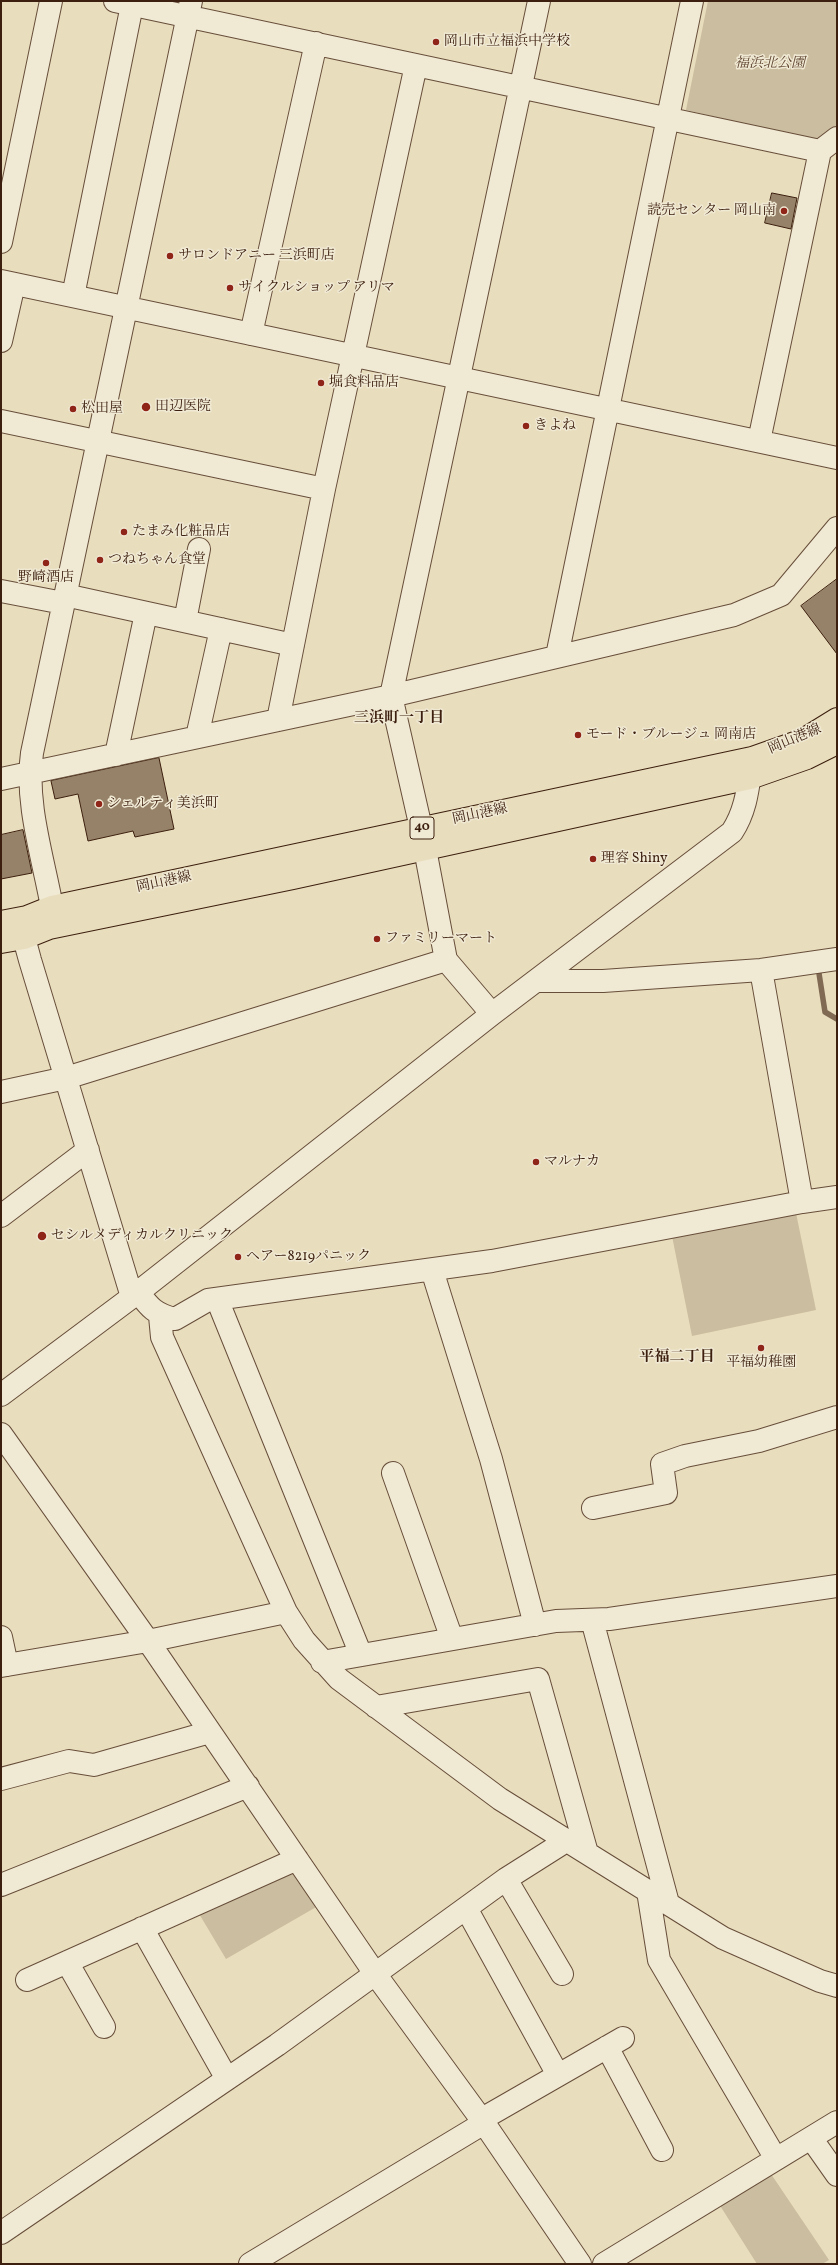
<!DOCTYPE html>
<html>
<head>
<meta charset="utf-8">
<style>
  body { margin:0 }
  #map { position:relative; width:838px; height:2265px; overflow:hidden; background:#e8ddbd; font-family:Vollkorn,serif }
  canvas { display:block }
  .frame { position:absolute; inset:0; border:2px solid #3c1f0e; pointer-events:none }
</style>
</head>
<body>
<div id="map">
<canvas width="838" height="2265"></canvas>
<div class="frame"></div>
</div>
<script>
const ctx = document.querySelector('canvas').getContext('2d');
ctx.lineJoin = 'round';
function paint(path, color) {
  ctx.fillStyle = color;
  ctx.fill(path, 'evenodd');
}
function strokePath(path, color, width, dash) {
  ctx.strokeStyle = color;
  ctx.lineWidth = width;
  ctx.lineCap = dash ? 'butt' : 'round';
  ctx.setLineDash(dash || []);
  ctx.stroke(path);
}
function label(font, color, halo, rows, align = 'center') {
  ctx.font = font + ' Vollkorn,"Noto Serif JP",serif';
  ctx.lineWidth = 3;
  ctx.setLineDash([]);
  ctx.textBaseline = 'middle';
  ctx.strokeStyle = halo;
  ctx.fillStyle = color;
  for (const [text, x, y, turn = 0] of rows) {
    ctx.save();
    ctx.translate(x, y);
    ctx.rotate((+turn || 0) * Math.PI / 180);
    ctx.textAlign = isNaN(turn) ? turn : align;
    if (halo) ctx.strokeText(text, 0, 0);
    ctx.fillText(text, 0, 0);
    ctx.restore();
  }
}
const green = new Path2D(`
  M708,1H837V127L819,141L686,110Z
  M796,1213L816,1310L692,1336L672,1236Z
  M285,1871L298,1875L318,1906L226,1959L198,1912Z
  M769,2171L829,2260L822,2264H757L719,2204Z`);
const stream = new Path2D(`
  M818,967L825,1012L837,1019`);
const building = new Path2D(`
  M772,193L797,198L791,229L765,223Z
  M837,579V654L801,606Z
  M159,758L174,829L135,837L133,831L88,841L78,794L55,799L51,781Z
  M23,830L32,873L1,879V835Z`);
const minor = new Path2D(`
  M115,1L820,151
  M1,242L51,1
  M1,281L837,458
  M73,296L132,5
  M251,334L316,43
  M1,341L14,284
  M1,421L324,489
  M759,441L820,151L837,138
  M1,591L63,603
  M65,595L293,645
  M185,621L199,549
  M557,656L692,1
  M278,720L324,489L416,65
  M197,737L221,629
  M116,755L146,613
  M1,779L391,696L734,615L781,595L837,528
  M27,918L24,938L30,960L132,1297
  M50,925L52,907C43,857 25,803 32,753L191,1
  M761,970L802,1202
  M536,981H603L761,970L837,959
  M492,1014L446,960L421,828L391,696L539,1
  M1,1092L66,1078L446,960
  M1,1216L88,1150
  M432,1270L491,1459L535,1625
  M138,1292C150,1308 155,1314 175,1319L208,1300L492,1261L802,1202L837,1197
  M217,1299L361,1655
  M160,1316L162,1337L286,1612L304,1640L339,1679L500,1799L723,1938L820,1981L837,1986
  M1,1395L132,1297L492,1014L732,832C747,809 748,786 752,760
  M1,1434L148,1641L376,1975L484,2123L580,2264
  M393,1473L452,1639
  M593,1508L666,1493L662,1464L685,1456L759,1441L837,1417
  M592,1620L668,1903
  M1,1637L7,1665
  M322,1662L556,1621L609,1619L837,1586
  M1,1666L148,1641L286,1612
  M376,1707L538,1679L587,1853
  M1,1779L69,1761L94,1765L210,1732
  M506,1879L562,1974
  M1,1885L248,1786
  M648,1891L659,1960L776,2159
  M466,1908L558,2075
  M142,1928L227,2079
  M67,1962L104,2027
  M27,1980L297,1859
  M607,2047L662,2150
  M482,2119L623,2038
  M811,2138L837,2175
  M1,2233L277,2045L506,1879L566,1841
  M250,2264L484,2123
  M604,2264L837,2122`);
const major = new Path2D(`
  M1,922L27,917L52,907L752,758L803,740L837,719
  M1,942L24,938L49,928L293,878L750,778L807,758L837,743`);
const markers = [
  [436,42,4,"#8f2418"],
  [784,211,4,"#8f2418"],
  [170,256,4,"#8f2418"],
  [230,288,4,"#8f2418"],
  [321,383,4,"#8f2418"],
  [146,407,5,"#8f2418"],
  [73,409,4,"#8f2418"],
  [526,426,4,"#8f2418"],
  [124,532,4,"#8f2418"],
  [100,560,4,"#8f2418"],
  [46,563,4,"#8f2418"],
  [578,735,4,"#8f2418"],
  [99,804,4,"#8f2418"],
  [593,859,4,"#8f2418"],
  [377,939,4,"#8f2418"],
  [536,1162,4,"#8f2418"],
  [42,1236,5,"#8f2418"],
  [238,1257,4,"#8f2418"],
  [761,1348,4,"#8f2418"]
];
const shields = [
  [422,828,24]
];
const shieldNames = [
  ["40",422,828]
];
const poiNames = [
  ["岡山市立福浜中学校",444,42],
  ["読売センター 岡山南",776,211,"right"],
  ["サロンドアニー 三浜町店",178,256],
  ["サイクルショップ アリマ",238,288],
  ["堀食料品店",329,383],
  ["田辺医院",155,407],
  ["松田屋",81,409],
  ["きよね",534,426],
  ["たまみ化粧品店",132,532],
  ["つねちゃん食堂",108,560],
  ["野崎酒店",46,578,"center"],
  ["モード・ブルージュ 岡南店",586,735],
  ["シェルティ美浜町",107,804],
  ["理容 Shiny",601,859],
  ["ファミリーマート",385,939],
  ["マルナカ",544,1162],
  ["セシルメディカルクリニック",51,1236],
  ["ヘアー8219パニック",246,1257],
  ["平福幼稚園",761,1363,"center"]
];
const parkNames = [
  ["福浜北公園",770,64]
];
const streetNames = [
  ["岡山港線",795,740,-23],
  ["岡山港線",480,815,-12],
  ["岡山港線",164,883,-12]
];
const neighbourhoodNames = [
  ["三浜町一丁目",399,719],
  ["平福二丁目",677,1358]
];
paint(green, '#cbbd9f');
strokePath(stream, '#806a54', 5.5);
paint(building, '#958269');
strokePath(building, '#3c1f0e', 1);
strokePath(minor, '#674e3a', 24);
strokePath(major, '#3c1f0e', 24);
strokePath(minor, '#f0e9d4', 22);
strokePath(major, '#e8ddbd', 22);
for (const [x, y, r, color] of markers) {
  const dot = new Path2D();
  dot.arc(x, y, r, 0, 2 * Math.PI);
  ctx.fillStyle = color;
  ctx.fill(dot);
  strokePath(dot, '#f0e9d4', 1.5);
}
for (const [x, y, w] of shields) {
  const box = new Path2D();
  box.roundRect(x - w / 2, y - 11, w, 22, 3);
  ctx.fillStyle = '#f0e9d4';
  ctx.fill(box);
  strokePath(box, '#3c1f0e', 1);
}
label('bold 13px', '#3c1f0e', null, shieldNames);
label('14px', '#3c1f0e', '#f0e9d4', poiNames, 'left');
label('italic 14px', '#604632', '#f0e9d4', parkNames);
label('14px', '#3c1f0e', '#f0e9d4', streetNames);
label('bold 15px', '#3c1f0e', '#f0e9d4', neighbourhoodNames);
</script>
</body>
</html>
